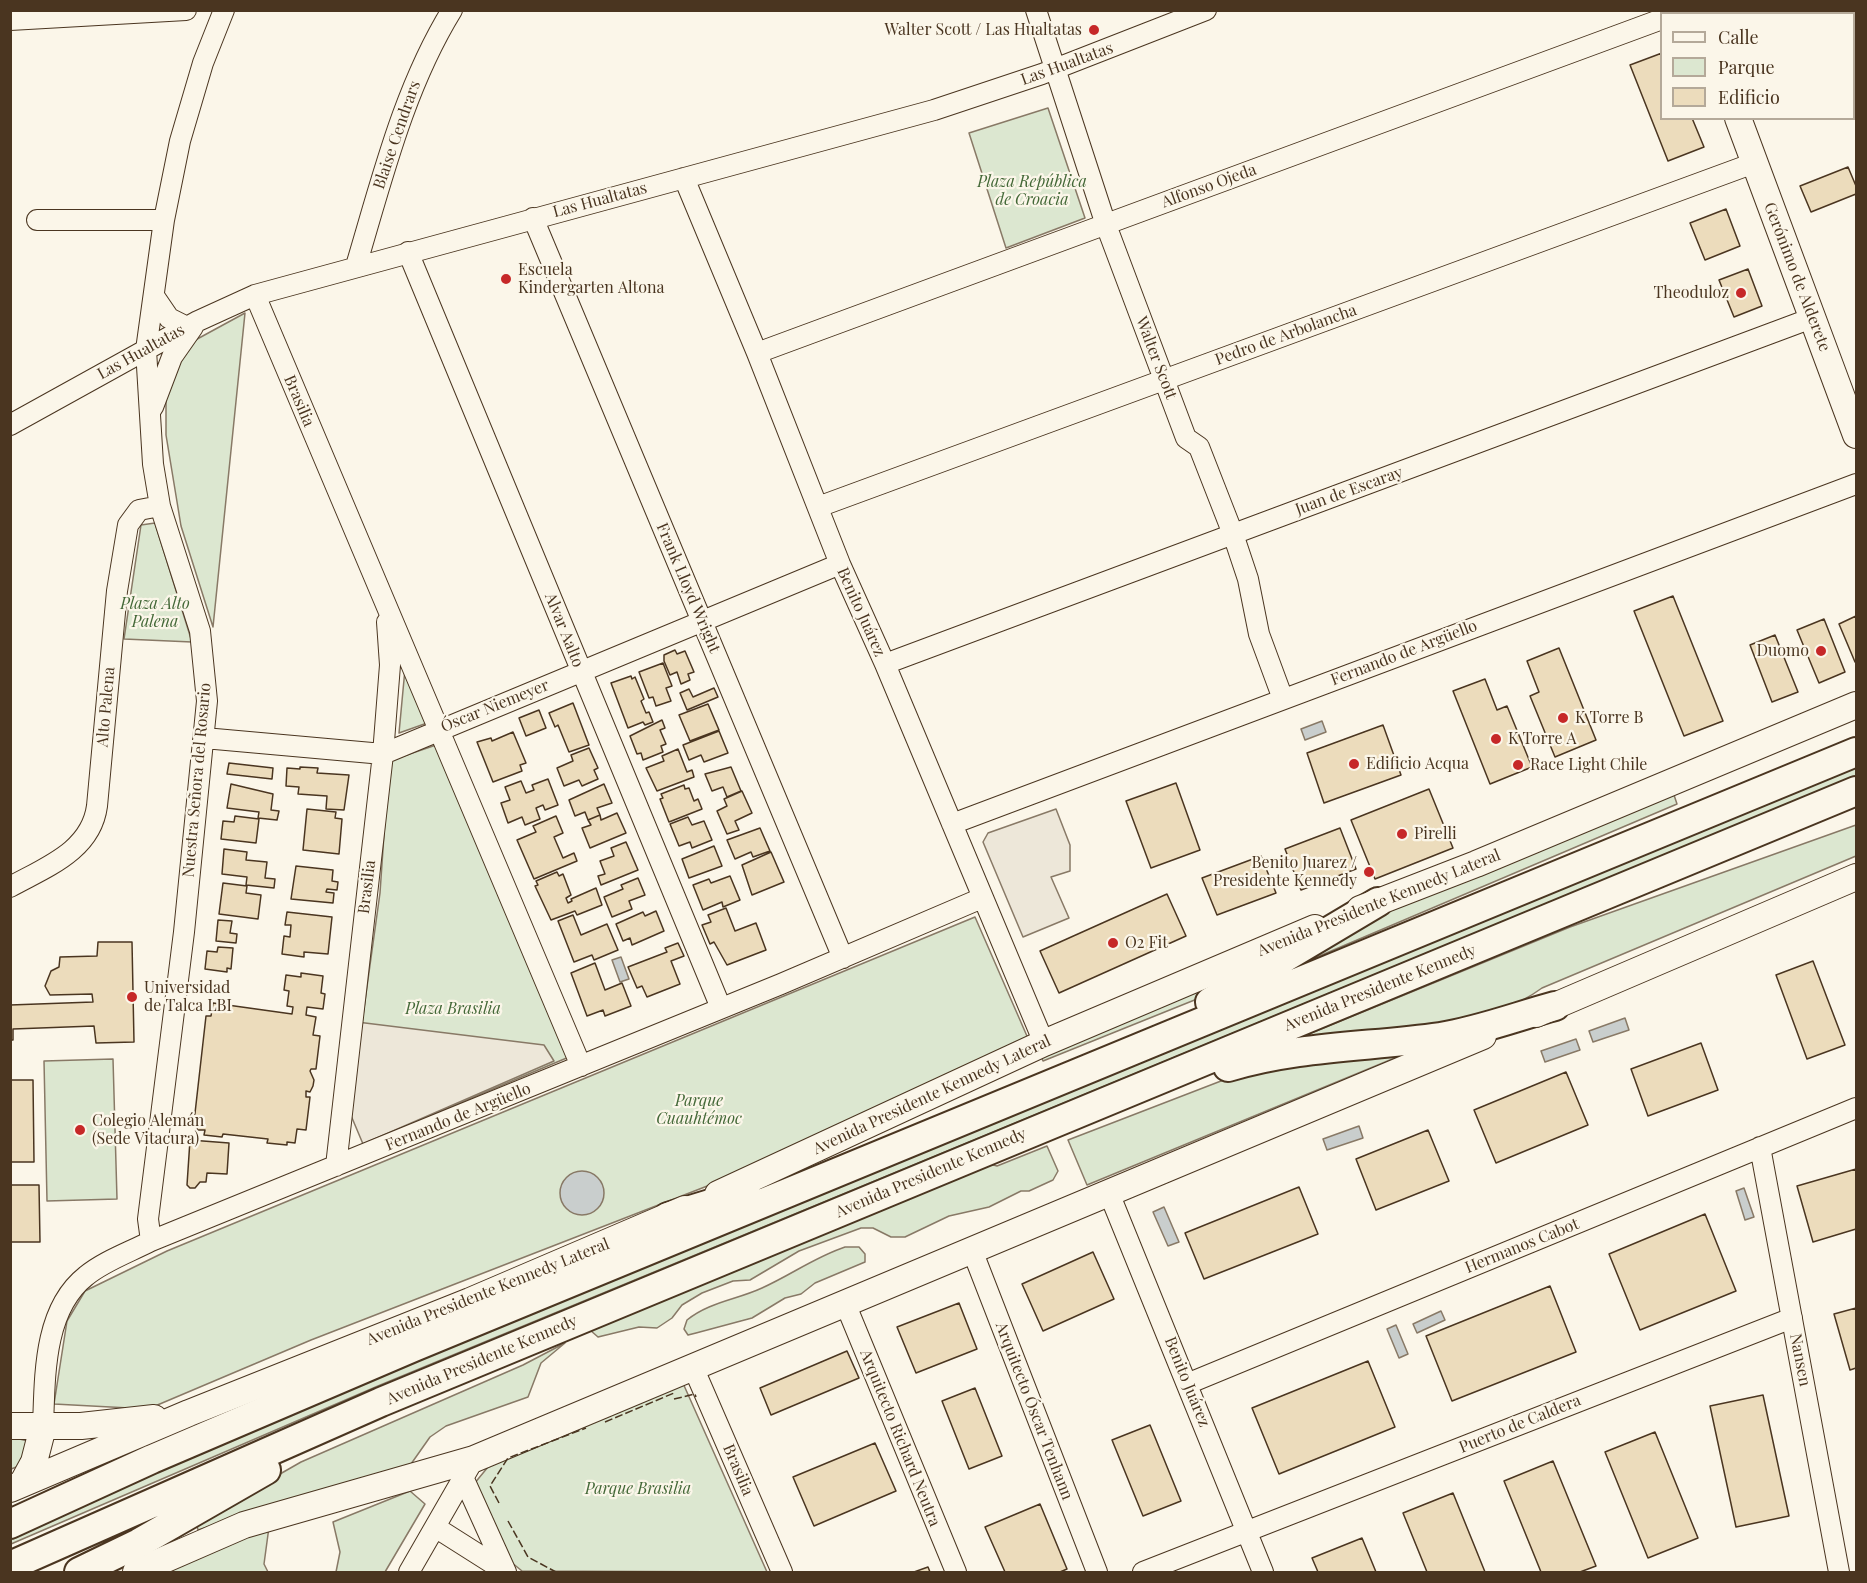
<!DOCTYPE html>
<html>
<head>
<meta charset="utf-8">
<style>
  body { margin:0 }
  #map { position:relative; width:1867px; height:1583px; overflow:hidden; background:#fbf6e9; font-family:"Playfair Display",serif }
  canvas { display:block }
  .frame { position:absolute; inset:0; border:12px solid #4a3520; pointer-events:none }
  .legend { position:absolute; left:1660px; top:12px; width:195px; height:108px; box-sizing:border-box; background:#fbf6e9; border:2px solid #b4a999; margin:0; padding:8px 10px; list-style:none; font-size:18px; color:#4a3520 }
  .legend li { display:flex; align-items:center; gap:12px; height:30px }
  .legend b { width:30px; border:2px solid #b4a999 }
</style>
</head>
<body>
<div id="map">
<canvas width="1867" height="1583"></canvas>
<div class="frame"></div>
<ul class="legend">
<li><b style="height:8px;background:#fbf6e9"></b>Calle</li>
<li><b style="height:16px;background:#dce7d0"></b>Parque</li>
<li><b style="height:16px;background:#ecdcbc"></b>Edificio</li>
</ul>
</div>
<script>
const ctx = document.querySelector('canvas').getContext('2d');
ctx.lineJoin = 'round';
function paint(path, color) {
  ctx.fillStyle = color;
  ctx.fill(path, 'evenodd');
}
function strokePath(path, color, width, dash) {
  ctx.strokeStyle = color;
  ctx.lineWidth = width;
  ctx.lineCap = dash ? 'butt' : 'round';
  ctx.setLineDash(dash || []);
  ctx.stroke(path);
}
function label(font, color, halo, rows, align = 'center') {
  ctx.font = font + ' "Playfair Display",serif';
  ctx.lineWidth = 4.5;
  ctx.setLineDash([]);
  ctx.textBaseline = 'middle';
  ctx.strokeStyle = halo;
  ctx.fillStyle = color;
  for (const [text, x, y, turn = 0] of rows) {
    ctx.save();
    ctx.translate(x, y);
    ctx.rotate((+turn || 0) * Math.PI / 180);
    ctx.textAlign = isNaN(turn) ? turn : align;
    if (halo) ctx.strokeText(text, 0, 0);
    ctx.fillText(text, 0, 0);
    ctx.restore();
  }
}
const green = new Path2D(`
  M1048,108L1085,218L1006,248L969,133Z
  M245,313L213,627L181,526L166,435V356Z
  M155,523L192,642L124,639L141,525Z
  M405,669L430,722L399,733Z
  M436,745L569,1057L393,1131L352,1095L380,893L389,761Z
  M1856,767V776L378,1386L11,1544L10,1535L150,1471Z
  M1674,795L1677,804L1303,963L1368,920Z
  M1856,825V856L1542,988C1478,1035 1357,1037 1277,1047L1570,927Z
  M975,917L1030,1043L733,1176L311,1340L148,1409L54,1404L67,1321L85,1291L167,1251Z
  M1263,966L1202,997L1043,1061L1040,1054Z
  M1407,1053L1087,1185L1068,1140L1221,1081L1261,1071Z
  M113,1059L117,1199L47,1201L44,1061Z
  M1047,1146L1058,1171L1053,1180L1029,1191H1021L989,1207L949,1216L905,1237H891L873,1228H861L799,1251L750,1280L733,1281L702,1293L682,1305L672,1318L657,1328L639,1327L598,1337L590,1330L990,1164L997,1166Z
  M845,1247H859L865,1254V1262L815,1283L801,1294L785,1298L752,1318L696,1333L688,1335L684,1329L687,1320C709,1302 736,1300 762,1288C791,1275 815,1257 845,1247Z
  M565,1343L541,1363L528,1397L446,1426L430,1437L411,1464L198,1530L196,1522L301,1462L523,1365Z
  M682,1381L767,1572L522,1571L511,1562L474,1484L497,1456Z
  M11,1437L32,1442L22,1465L11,1469Z
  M410,1491L425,1504L385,1572H336L340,1552L333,1522Z
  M269,1527L264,1564L268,1572H165Z`);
const parking = new Path2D(`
  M1056,809L1070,845V871L1051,877L1069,918L1023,937L983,842L988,833Z
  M357,1022L544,1045L554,1061L363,1144L347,1106Z`);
const water = new Path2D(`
  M1322,721L1326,732L1305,740L1301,729Z
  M621,957L629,979L620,982L612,960Z
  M1625,1018L1629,1030L1593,1042L1589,1031Z
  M1576,1039L1580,1050L1545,1062L1541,1051Z
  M1359,1126L1363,1138L1327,1150L1323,1139Z
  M560 1193a22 22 0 1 1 44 0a22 22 0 1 1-44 0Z
  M1744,1188L1754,1217L1745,1220L1736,1191Z
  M1164,1207L1179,1242L1168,1246L1153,1212Z
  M1441,1311L1445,1320L1417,1333L1413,1324Z
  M1396,1325L1408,1354L1399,1358L1387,1329Z`);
const building = new Path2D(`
  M1793,10L1794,14H1754L1760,10Z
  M1662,53V118H1692L1704,147L1668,161L1630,65Z
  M1848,167L1856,186V194L1811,212L1800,186Z
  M1726,209L1740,246L1705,260L1690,223Z
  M1748,269L1762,306L1734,317L1719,280Z
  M1673,596L1723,721L1684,736L1634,611Z
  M1856,616V661L1855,662L1839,624Z
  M1824,619L1845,672L1819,683L1797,630Z
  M1775,635L1798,692L1772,702L1750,645Z
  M1559,648L1596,740L1555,757L1530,696L1539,692L1527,661Z
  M675,650L677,654L685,651L694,672L688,674L690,680L681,684L677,672L670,675L664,661V655Z
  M663,663L672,686L666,688L671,701L656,706L653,697L649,698L639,672Z
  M631,676L632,679L635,677L644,699L641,701L646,713L649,712L653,722L645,725L643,722L628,728L611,683Z
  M1485,679L1497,710L1507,706L1532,767L1490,784L1453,691Z
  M714,688L718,697L687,710L680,693L689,689L693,697Z
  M573,703L589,745L569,752L558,725L555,727L549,713Z
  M708,704L719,730L690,741L679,715Z
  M539,710L546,728L526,736L519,718Z
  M662,720L665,728L660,730L666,744L661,746L663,752L643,760L641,753L637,754L630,736Z
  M1383,725L1401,775L1324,803L1307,753Z
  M719,731L728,753L704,762L701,755L689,760L683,745Z
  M513,732L526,763L520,765L522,771L493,782L477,742L491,738L492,741Z
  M589,748L598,768L594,770L598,779L582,786L579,780L564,786L557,768L573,761L571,755Z
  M678,749L687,772L692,770L694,777L657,791L646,768L664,761L662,756Z
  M229,763L273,768L272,779L227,774Z
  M300,767L318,768L317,773L349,775L344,810L326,809L327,796L298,794L299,787L286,786L287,768L300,769Z
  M731,767L741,791L727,797L723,787L712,791L705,774Z
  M548,779L558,805L545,810L543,805L536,808L540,819L525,825L522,817L508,823L501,803L510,800L505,787L521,781L526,793L534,790L532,785Z
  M1176,783L1200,850L1151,868L1126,801Z
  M231,784L273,794L271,810L279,811L277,820L258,818L259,812L227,808Z
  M604,784L612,803L597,808L600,815L588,820L585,812L575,816L569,800Z
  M684,785L685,789L689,788L694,801L698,799L702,809L669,822L660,799L663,798L661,794Z
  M1429,789L1453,848L1375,879L1351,820Z
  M742,791L752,813L735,821L739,830L727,834L717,811L727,806L724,799Z
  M307,809L336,812L335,818L342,819L339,854L303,850Z
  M617,813L626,833L590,848L582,828L591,825L588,820L600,815L601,820Z
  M235,816L259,819L256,843L221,839L223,821L234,822Z
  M556,816L563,833L554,837L563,858L574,853L577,861L534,879L517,840L536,832L533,826Z
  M688,817L692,825L704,821L712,840L692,848L690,842L679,846L670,824Z
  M760,828L770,851L753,857L751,852L735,859L727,840Z
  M1340,828L1356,869L1301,890L1285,849Z
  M626,842L638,870L601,885L598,876L605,874L600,861L614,856L611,848Z
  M714,846L722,866L689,878L682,859Z
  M224,849L247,852L246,860L267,862L265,878L275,879L274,888L246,885L247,877L222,874Z
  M771,852L784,882L752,895L742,865Z
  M1261,856L1276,893L1217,915L1202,878Z
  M296,866L333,870L332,881L338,882L337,890L327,889L326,892L334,893L333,903L291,899Z
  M557,872L559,876L563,874L571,895L566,898L568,903L572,901L571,899L596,888L602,905L577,915L575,911L551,920L535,886L538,885L536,881Z
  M730,876L740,900L723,907L722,902L703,910L693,885L709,879L711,883Z
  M638,878L645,895L629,901L632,909L612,917L604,897L623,889L621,885Z
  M223,883L247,886L246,893L261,895L258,919L219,914Z
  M1167,894L1186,936L1059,993L1040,951Z
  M726,908L735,931L756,923L766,950L727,965L714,942L710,944L702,925L711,922L708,915Z
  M656,911L664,931L632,945L630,938L623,941L616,924L643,912L645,916Z
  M287,912L332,917L328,954L304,952V957L282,954L284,936L290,937L291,925H285Z
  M573,915L581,935L607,924L618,950L594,960L592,955L574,962L558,921Z
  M218,920L232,921L230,933L237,934L236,943L216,941Z
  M98,942H132L134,1042L96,1043L94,1026L13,1029V1040H10V1005L93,1002L92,994L50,995L45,986L51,971L59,967L60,957L97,956Z
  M678,943L684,956L671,961L680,984L647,997L642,986L637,988L628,967L667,952L665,948Z
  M218,947L233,948L231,969L227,968V972L205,969L207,951L217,952Z
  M1813,961L1845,1045L1807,1059L1776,975Z
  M595,963L605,990L622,983L631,1006L605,1016L603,1010L587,1016L571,973Z
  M301,973L323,976L321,993L325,994L323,1009L307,1007L306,1015L316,1017L313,1035L320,1036L316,1069H311L310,1071L314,1080L313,1086L310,1092L306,1091V1097H310L306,1130L297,1129L295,1143L287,1142V1145L267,1143L268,1139L223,1134L222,1137L204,1135L205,1130H197L198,1123L194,1122L206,1016H211L213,1003L292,1014L293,1007L287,1006L289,991L284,990L286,975L301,977Z
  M1701,1043L1718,1090L1648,1116L1631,1069Z
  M1566,1072L1588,1125L1496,1163L1474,1110Z
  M10,1080H33L34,1162H10Z
  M1428,1130L1449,1181L1376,1210L1356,1159Z
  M190,1140L229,1143L227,1174L207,1173L206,1182H200L195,1188H190L187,1185Z
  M1856,1169V1229L1813,1242L1797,1186Z
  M10,1185H39L40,1242H10Z
  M1299,1187L1318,1234L1204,1279L1185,1233Z
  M1705,1214L1736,1291L1640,1330L1609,1254Z
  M1093,1252L1114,1299L1043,1331L1022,1284Z
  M1550,1286L1576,1352L1452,1401L1426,1336Z
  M959,1303L977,1349L916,1373L897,1327Z
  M1856,1308V1368L1850,1370L1834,1314Z
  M847,1351L859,1378L771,1415L760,1388Z
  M1368,1361L1395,1427L1279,1474L1252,1408Z
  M975,1388L1002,1456L969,1469L942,1401Z
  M1763,1395L1789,1516L1736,1527L1710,1406Z
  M1150,1425L1181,1501L1143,1516L1112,1440Z
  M1655,1432L1698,1538L1648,1558L1605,1452Z
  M875,1443L896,1491L814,1526L793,1477Z
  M1553,1461L1596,1566L1580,1572H1541L1504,1481Z
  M1453,1493L1485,1572H1427L1403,1513Z
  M1040,1504L1067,1569L1060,1572H1005L985,1527Z
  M1362,1538L1376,1572H1318L1312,1558Z
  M928,1567L930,1572H914Z`);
const minor = new Path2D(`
  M1036,10L1106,225L1186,438L1199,447L1233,534L1248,579L1259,634L1283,699
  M1677,14L1685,10
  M10,20L186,10
  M684,178L757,353L840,564L885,664L1044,1043
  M533,218L843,958
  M37,220H164
  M408,252L721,1008
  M356,266C382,179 404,88 452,10
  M255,295L581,1066
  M154,296L169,318L187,327
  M757,353L1662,19
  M153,407L172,357L193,327
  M10,425L198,321L255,295L934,110L1042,74L1206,10
  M818,507L1754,163
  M885,664L1812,318
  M204,738L383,754L840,564
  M952,824L1856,484
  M10,887C46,867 91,851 97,806L117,591L128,525L139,510L160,506
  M1760,1147L1839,1572
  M336,1166L383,754L390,665L387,622
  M1109,1193L1263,1572
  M151,1241L148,1219L184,932L207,701L200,631L160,506L153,464L146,350L164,220L180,141L203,63L224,10
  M972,1250L1097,1572
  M845,1303L956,1572
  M693,1367L782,1572
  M1187,1384L1856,1108
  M43,1427C45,1377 43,1310 86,1276C104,1261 130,1252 151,1241L781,984L982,898
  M463,1477L506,1572
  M435,1527L506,1572
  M409,1572L474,1459
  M1143,1572L1792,1318`);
const major = new Path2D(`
  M1698,10L1699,14
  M1738,118L1856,435
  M1360,909L1476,864L1856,705
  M1536,1014L1856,877
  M718,1194L1044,1043L1315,928
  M10,1426H81L154,1418
  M22,1484L34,1462L43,1427
  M10,1489L189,1413L470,1301L685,1209
  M136,1572L244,1525L474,1459L1483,1036`);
const highway = new Path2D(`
  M1210,1002L1378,902
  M1228,1067C1297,1046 1369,1047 1440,1037C1479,1031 1518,1016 1555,1006
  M668,1217L746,1193
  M10,1524L152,1459L414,1347L1856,752
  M10,1566L381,1402L1856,791
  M79,1572L139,1543L266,1470`);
const fence = new Path2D(`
  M674,1399L695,1394L696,1397
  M605,1422L674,1393
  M499,1503L490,1486L508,1458L586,1428
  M508,1521L528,1557L556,1572`);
const markers = [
  [1094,30,6,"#c62828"],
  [506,279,6,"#c62828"],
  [1741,293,6,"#c62828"],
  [1821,651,6,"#c62828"],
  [1563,718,6,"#c62828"],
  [1496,739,6,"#c62828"],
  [1354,764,6,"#c62828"],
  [1518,765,6,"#c62828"],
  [1402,834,6,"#c62828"],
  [1369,872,6,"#c62828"],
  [1113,943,6,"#c62828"],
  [132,997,6,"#c62828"],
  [80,1130,6,"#c62828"]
];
const poiNames = [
  ["Walter Scott / Las Hualtatas",1082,30,"right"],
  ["Escuela",518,270],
  ["Kindergarten Altona",518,288],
  ["Theoduloz",1729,293,"right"],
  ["Duomo",1809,651,"right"],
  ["K Torre B",1575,718],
  ["K Torre A",1508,739],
  ["Edificio Acqua",1366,764],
  ["Race Light Chile",1530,765],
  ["Pirelli",1414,834],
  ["Benito Juarez /",1357,863,"right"],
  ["Presidente Kennedy",1357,881,"right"],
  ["O2 Fit",1125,943],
  ["Universidad",144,988],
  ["de Talca LBI",144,1006],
  ["Colegio Alemán",92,1121],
  ["(Sede Vitacura)",92,1139]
];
const streetNames = [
  ["Las Hualtatas",1067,64,-20],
  ["Blaise Cendrars",397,135,-71],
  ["Alfonso Ojeda",1209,186,-20],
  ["Las Hualtatas",600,200,-15],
  ["Gerónimo de Alderete",1797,277,69],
  ["Pedro de Arbolancha",1286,335,-20],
  ["Las Hualtatas",141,352,-29],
  ["Walter Scott",1156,358,69],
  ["Brasilia",299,401,67],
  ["Juan de Escaray",1349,491,-20],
  ["Frank Lloyd Wright",688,588,67],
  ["Benito Juárez",861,612,66],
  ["Alvar Aalto",564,630,68],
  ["Fernando de Argüello",1404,653,-21],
  ["Óscar Niemeyer",495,706,-22],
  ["Alto Palena",106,707,-85],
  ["Nuestra Señora del Rosario",197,780,-85],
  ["Brasilia",367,887,-83],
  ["Avenida Presidente Kennedy Lateral",1379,903,-22],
  ["Avenida Presidente Kennedy",1380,988,-22],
  ["Avenida Presidente Kennedy Lateral",932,1095,-25],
  ["Fernando de Argüello",458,1117,-22],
  ["Avenida Presidente Kennedy",931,1173,-23],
  ["Hermanos Cabot",1522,1246,-22],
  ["Avenida Presidente Kennedy Lateral",488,1292,-22],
  ["Avenida Presidente Kennedy",482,1360,-23],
  ["Nansen",1800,1360,79],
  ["Benito Juárez",1187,1382,68],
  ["Arquitecto Óscar Tenhann",1034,1411,69],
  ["Puerto de Caldera",1520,1424,-22],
  ["Arquitecto Richard Neutra",900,1438,68],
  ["Brasilia",738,1470,67]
];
const parkNames = [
  ["Plaza República",1032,182],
  ["de Croacia",1032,200],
  ["Plaza Alto",155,604],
  ["Palena",155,622],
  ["Plaza Brasilia",453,1009],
  ["Parque",699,1101],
  ["Cuauhtémoc",699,1119],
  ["Parque Brasilia",638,1489]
];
paint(green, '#dce7d0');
strokePath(green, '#887966', 1.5);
paint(parking, '#ede7d9');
strokePath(parking, '#887966', 1.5);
paint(water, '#c9cecd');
strokePath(water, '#887966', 1.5);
paint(building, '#ecdcbc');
strokePath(building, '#4a3520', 1.5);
strokePath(minor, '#4a3520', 22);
strokePath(major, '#4a3520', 28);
strokePath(highway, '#4a3520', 32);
strokePath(minor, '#fbf6e9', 20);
strokePath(major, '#fbf6e9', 26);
strokePath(highway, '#fbf6e9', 28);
strokePath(fence, '#4a3520', 1.5, [8, 3]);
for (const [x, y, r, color] of markers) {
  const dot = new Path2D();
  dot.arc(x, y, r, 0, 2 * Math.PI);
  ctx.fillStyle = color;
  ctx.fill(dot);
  strokePath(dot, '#fbf6e9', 2);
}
label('16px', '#4a3520', '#fbf6e9', poiNames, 'left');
label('16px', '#4a3520', '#fbf6e9', streetNames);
label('italic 16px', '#436837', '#fbf6e9', parkNames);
</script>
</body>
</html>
